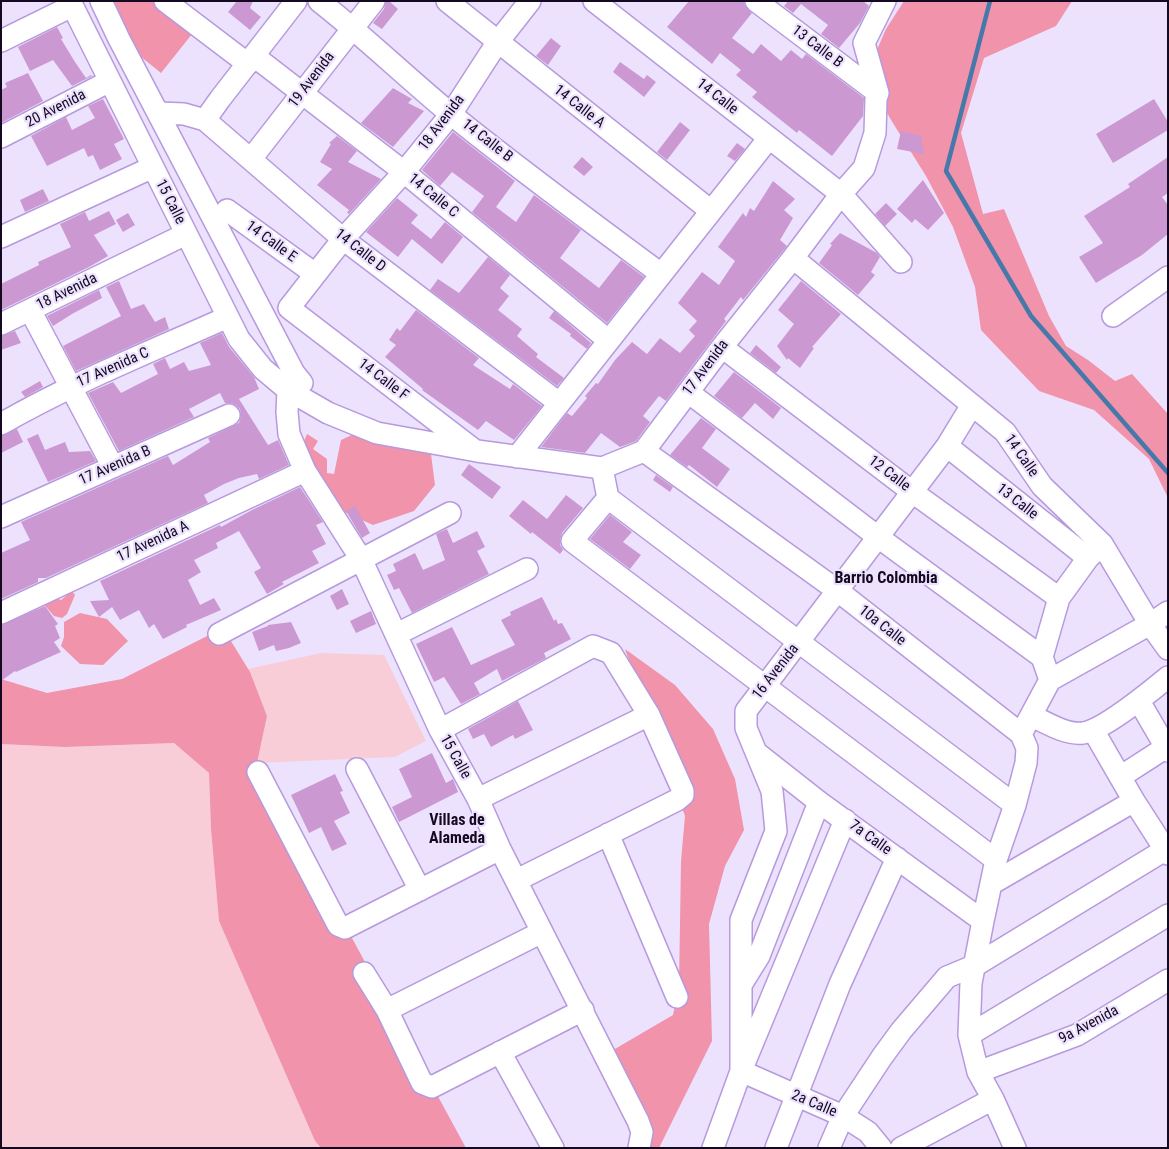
<!DOCTYPE html>
<html>
<head>
<meta charset="utf-8">
<style>
  body { margin:0 }
  #map { position:relative; width:1169px; height:1149px; overflow:hidden; background:#ede2fe; font-family:"Roboto Condensed",sans-serif }
  canvas { display:block }
  .frame { position:absolute; inset:0; border:2px solid #140921; pointer-events:none }
</style>
</head>
<body>
<div id="map">
<canvas width="1169" height="1149"></canvas>
<div class="frame"></div>
</div>
<script>
const ctx = document.querySelector('canvas').getContext('2d');
ctx.lineJoin = 'round';
function paint(path, color) {
  ctx.fillStyle = color;
  ctx.fill(path, 'evenodd');
}
function strokePath(path, color, width, dash) {
  ctx.strokeStyle = color;
  ctx.lineWidth = width;
  ctx.lineCap = dash ? 'butt' : 'round';
  ctx.setLineDash(dash || []);
  ctx.stroke(path);
}
function label(font, color, halo, rows, align = 'center') {
  ctx.font = font + ' "Roboto Condensed",sans-serif';
  ctx.lineWidth = 4.5;
  ctx.setLineDash([]);
  ctx.textBaseline = 'middle';
  ctx.strokeStyle = halo;
  ctx.fillStyle = color;
  for (const [text, x, y, turn = 0] of rows) {
    ctx.save();
    ctx.translate(x, y);
    ctx.rotate((+turn || 0) * Math.PI / 180);
    ctx.textAlign = isNaN(turn) ? turn : align;
    if (halo) ctx.strokeText(text, 0, 0);
    ctx.fillText(text, 0, 0);
    ctx.restore();
  }
}
const green = new Path2D(`
  M321,653L384,655L426,741L395,757L257,763L267,716L248,669Z
  M174,743L209,773L211,829L219,921L315,1141L321,1148H1V744L65,747Z`);
const forest = new Path2D(`
  M107,1H163L196,29L161,73L119,39Z
  M904,1H1072L1056,26L984,58L961,133L983,214L1004,209L1049,316L1066,346L1088,360L1115,381L1132,374L1168,414V498L1149,459L1094,410L1039,391L981,330L975,287L953,227L926,176L891,120L866,75L886,29Z
  M307,434L318,441L313,449L327,459V473L334,474L341,440L354,434L377,443L431,454L435,485L414,511L373,525L338,509L300,451Z
  M72,591L75,595L67,614L62,618L54,616L41,601L50,596L61,600Z
  M80,613L107,619L128,641L103,665L80,664L61,646L64,637V622Z
  M223,628L250,672L267,716L257,763L466,1148H321L315,1141L219,921L211,829L209,773L174,743L65,747L1,744V679L47,693L122,679Z
  M625,649L675,685L713,729L735,779L744,830L725,866L709,924L712,1041L659,1148H629L642,1117L608,1053L673,1015L679,986L681,861L685,816Z`);
const stream = new Path2D(`
  M990,1L946,171L1031,316L1168,473`);
const building = new Path2D(`
  M237,1H253L250,8L261,17L250,30L228,12Z
  M386,1H389L398,9L382,29L373,23L384,9Z
  M689,1H744L745,6L752,13L732,38L753,54L761,44L781,61L791,50L802,59L806,54L864,98L863,116L832,156L799,130L797,133L752,97L757,92L736,75L741,70L720,53L712,64L667,27Z
  M788,1H863L869,6L860,23L839,48L821,34L828,25L801,4L793,13L784,6Z
  M57,27L63,38L61,39L75,62L86,78L91,75L92,76L72,86L53,60L30,71L18,47Z
  M551,38L561,46L548,65L536,56Z
  M620,62L644,79L647,75L656,82L644,97L613,72Z
  M28,73L43,101L1,123V90L7,87L5,83Z
  M393,88L412,99L408,103L424,111L393,147L361,123Z
  M103,99L124,139L114,144L122,159L100,170L93,155L88,157L84,148L47,166L31,136L66,117L72,130L95,118L88,106Z
  M1154,99L1168,122V130L1113,163L1096,134Z
  M680,122L690,130L667,160L657,152Z
  M901,131L921,136L924,154L897,149Z
  M453,132L515,181L496,207L516,222L534,195L581,230L560,258L599,288L621,260L644,277L607,323L472,212L484,196L452,172L440,186L422,170Z
  M337,136L357,151L348,162L381,179L349,214L347,213L349,210L317,185L332,169L320,162L331,144L329,143Z
  M737,143L745,149L735,161L727,156Z
  M582,157L593,167L584,176L573,167Z
  M1168,157V193L1162,197L1168,205V234L1142,255L1096,283L1079,257L1103,243L1084,216L1130,187L1128,184Z
  M923,180L944,213L928,230L915,219L912,223L897,209Z
  M773,181L795,199L784,210L793,218L780,240L787,246L743,300L741,297L724,319L726,321L666,401L659,396L643,416L650,422L636,441L620,447L601,433L585,453L541,447L567,413L572,416L587,398L585,396L596,383L598,384L615,360L632,342L647,354L660,338L680,353L695,336L689,330L697,321L678,303L702,272L719,285L735,261L718,247L743,213L746,217L750,208L754,211Z
  M43,189L49,201L25,212L20,200Z
  M397,198L418,215L411,223L431,239L445,222L463,237L442,264L412,239L398,257L366,232Z
  M886,203L897,214L885,226L875,214Z
  M109,211L116,224L94,235L108,256L89,267L1,310V284L39,265L38,262L71,247L60,224L85,212L89,221Z
  M128,213L135,225L123,232L116,220Z
  M840,233L877,253L880,257L871,272L875,275L858,295L819,263L832,245L830,244Z
  M488,257L510,275L500,288L509,296L498,310L522,329L517,336L538,354L536,357L564,378L557,386L430,290L438,279L459,293Z
  M119,281L131,309L144,304L155,322L165,317L169,329L76,371L63,346L121,316L106,287Z
  M801,281L841,314L812,347L814,348L800,368L788,358L787,360L777,346L794,324L778,310Z
  M99,290L102,298L72,314L53,326L47,316Z
  M416,310L479,358L473,365L510,389L513,384L542,406L514,440L486,421L478,430L422,390L423,389L385,357L396,345L389,340L397,328L400,331Z
  M554,311L591,343L587,349L570,336L571,334L549,318Z
  M15,331L21,343L1,350V336Z
  M222,333L229,347L254,377L259,389L239,399L268,445L278,440L289,465L259,479L257,474L239,478L224,484L204,495L208,503L46,578H38V582L1,599V553L30,540L21,522L168,456L173,465L210,442L208,438L239,423L241,416L240,409L236,405L231,403H225L220,393L189,409L194,417L119,451L88,393L113,382L121,393L158,374L153,364L165,358L170,369L184,362L189,371L211,365L200,343Z
  M756,345L781,367L776,373L750,353Z
  M734,372L781,408L773,419L755,403L742,418L714,396Z
  M40,381L43,387L25,397L21,392Z
  M701,418L716,429L702,448L730,469L717,487L689,465L687,467L670,455Z
  M17,429L23,442L1,453V436Z
  M38,434L45,450L65,442L69,452L90,451L96,461L48,482L27,439Z
  M469,464L501,487L492,499L461,475Z
  M656,475L673,487L670,492L653,480Z
  M300,487L323,522L316,525L326,544L312,551L319,563L282,582L284,584L267,594L254,572L261,568L239,531L216,543L218,548L194,560L201,572L188,580L200,605L214,598L221,610L186,625L187,627L163,639L154,624L149,628L139,610L120,620L112,607L99,617L90,601L109,600L100,581L220,525L221,527L252,510Z
  M566,495L583,508L562,533L560,540V545L563,550L560,554L532,532L531,534L509,516L523,500L547,519Z
  M355,506L370,533L362,538L346,511Z
  M610,515L632,532L623,542L641,555L630,569L590,539Z
  M447,529L453,543L477,531L485,547L477,551L489,574L412,613L399,588L394,590L387,575L396,571L393,564L415,553L423,570L445,560L436,534Z
  M342,589L349,604L337,610L330,596Z
  M542,597L554,621L556,619L558,624L562,623L571,639L544,653L546,658L502,681L497,669L474,683L480,694L461,704L444,677L434,682L416,644L452,627L471,665L515,645L501,620L511,615L510,612Z
  M45,606L58,624L55,626L60,638L54,642L61,652L16,672L15,671L1,681V625Z
  M371,611L376,624L356,633L350,621Z
  M291,622L301,643L289,648L276,651L274,645L259,651L252,632L268,626V625Z
  M518,701L533,730L515,739L513,735L491,747L484,734L473,739L468,729Z
  M432,753L446,783L453,779L458,792L399,822L392,807L412,797L399,769Z
  M335,774L343,791L340,792L350,813L334,821L347,844L332,851L321,827L309,833L291,795Z`);
const minor = new Path2D(`
  M70,1L239,339L263,369L288,390L328,413L377,433L477,451L602,468L644,451L722,347L793,258L841,194L864,168L875,133L876,99L878,93L864,43L885,1
  M101,1L119,39L294,373L302,383
  M165,1L248,64
  M319,1C365,37 407,78 452,115C520,170 591,222 661,274
  M447,1L711,211
  M594,1L841,194L901,262
  M756,1L878,93
  M1,41L72,6
  M254,56L404,172L608,340
  M159,113L184,114L205,120L343,239L559,403
  M205,120L220,99L296,1
  M1,137L110,81
  M251,159L374,1
  M227,210L315,274
  M1,237L153,167
  M793,258L1005,432L1042,486L1102,544L1150,624L1168,649
  M30,310L113,467
  M1113,316L1168,277
  M1,324L186,234
  M722,347L911,491L1059,598
  M294,373L288,390L287,412L289,434L305,471L361,559L440,730L478,799L500,849L638,1121L642,1132L639,1148
  M688,392L878,537L1042,657
  M1,424C74,382 152,351 228,317
  M947,446L1088,558
  M473,449L289,308L343,239L404,172L451,114L497,43L530,1
  M644,451L838,591L1021,734L1027,748L1026,763L1015,805L996,860L983,921L971,983L969,1035L978,1072L993,1099L1015,1148
  M517,457L769,138
  M602,468L608,498L572,541L996,860
  M608,498L1015,805
  M1,517L229,415
  M1,613L305,471
  M219,634L450,513
  M397,634L527,569
  M1050,680L1150,624L1168,612
  M1139,701L1168,751
  M1032,716C1047,723 1066,735 1083,733C1103,730 1151,691 1168,677
  M440,730L593,646L611,653L649,715L683,791V795L677,800L517,880
  M1093,730L1134,801L1168,854
  M1021,734L1050,680L1042,657L1059,598L1088,558L1102,544
  M758,754L819,802L983,921
  M357,769L420,890
  M258,772L338,925L345,928L500,849
  M1120,777L1168,746
  M478,799L649,715
  M608,834L677,997
  M991,884L1134,801
  M364,973L387,1010L422,1083L432,1087L583,1010
  M741,985L759,956L819,802
  M387,1010L542,932
  M969,1035L1168,915
  M500,1052L553,1148
  M741,1071V920L776,831L772,791L746,728V711L947,446L972,405
  M741,1071L843,1116L868,1132L881,1148
  M978,1072L1077,1035L1168,980
  M713,1148L741,1071L845,820
  M776,1148L840,984L897,858
  M829,1148L843,1116L882,1057L901,1031L947,977L976,965L1168,848
  M901,1148L993,1099`);
const streetNames = [
  ["13 Calle B",817,47,37],
  ["19 Avenida",312,80,-53],
  ["14 Calle",717,97,38],
  ["14 Calle A",579,107,38],
  ["20 Avenida",56,109,-27],
  ["18 Avenida",442,123,-53],
  ["14 Calle B",487,141,38],
  ["14 Calle C",433,196,39],
  ["15 Calle",170,202,63],
  ["14 Calle E",271,242,36],
  ["14 Calle D",360,251,38],
  ["18 Avenida",67,292,-26],
  ["17 Avenida C",113,368,-24],
  ["17 Avenida",706,368,-53],
  ["14 Calle F",383,380,37],
  ["14 Calle",1021,456,55],
  ["17 Avenida B",115,466,-24],
  ["12 Calle",889,474,37],
  ["13 Calle",1017,502,38],
  ["17 Avenida A",153,542,-25],
  ["10a Calle",882,626,38],
  ["16 Avenida",776,672,-52],
  ["15 Calle",455,757,61],
  ["7a Calle",870,838,36],
  ["9a Avenida",1089,1025,-28],
  ["2a Calle",814,1104,23]
];
const neighbourhoodNames = [
  ["Barrio Colombia",886,579],
  ["Villas de",457,821],
  ["Alameda",457,839]
];
paint(green, '#f8cdd7');
paint(forest, '#f093ab');
strokePath(stream, '#4679a9', 4.5);
paint(building, '#cc98d2');
strokePath(minor, '#b69add', 24);
strokePath(minor, '#fff', 21);
label('15px', '#140921', '#ede2fe', streetNames);
label('bold 16px', '#140921', '#ede2fe', neighbourhoodNames);
</script>
</body>
</html>
